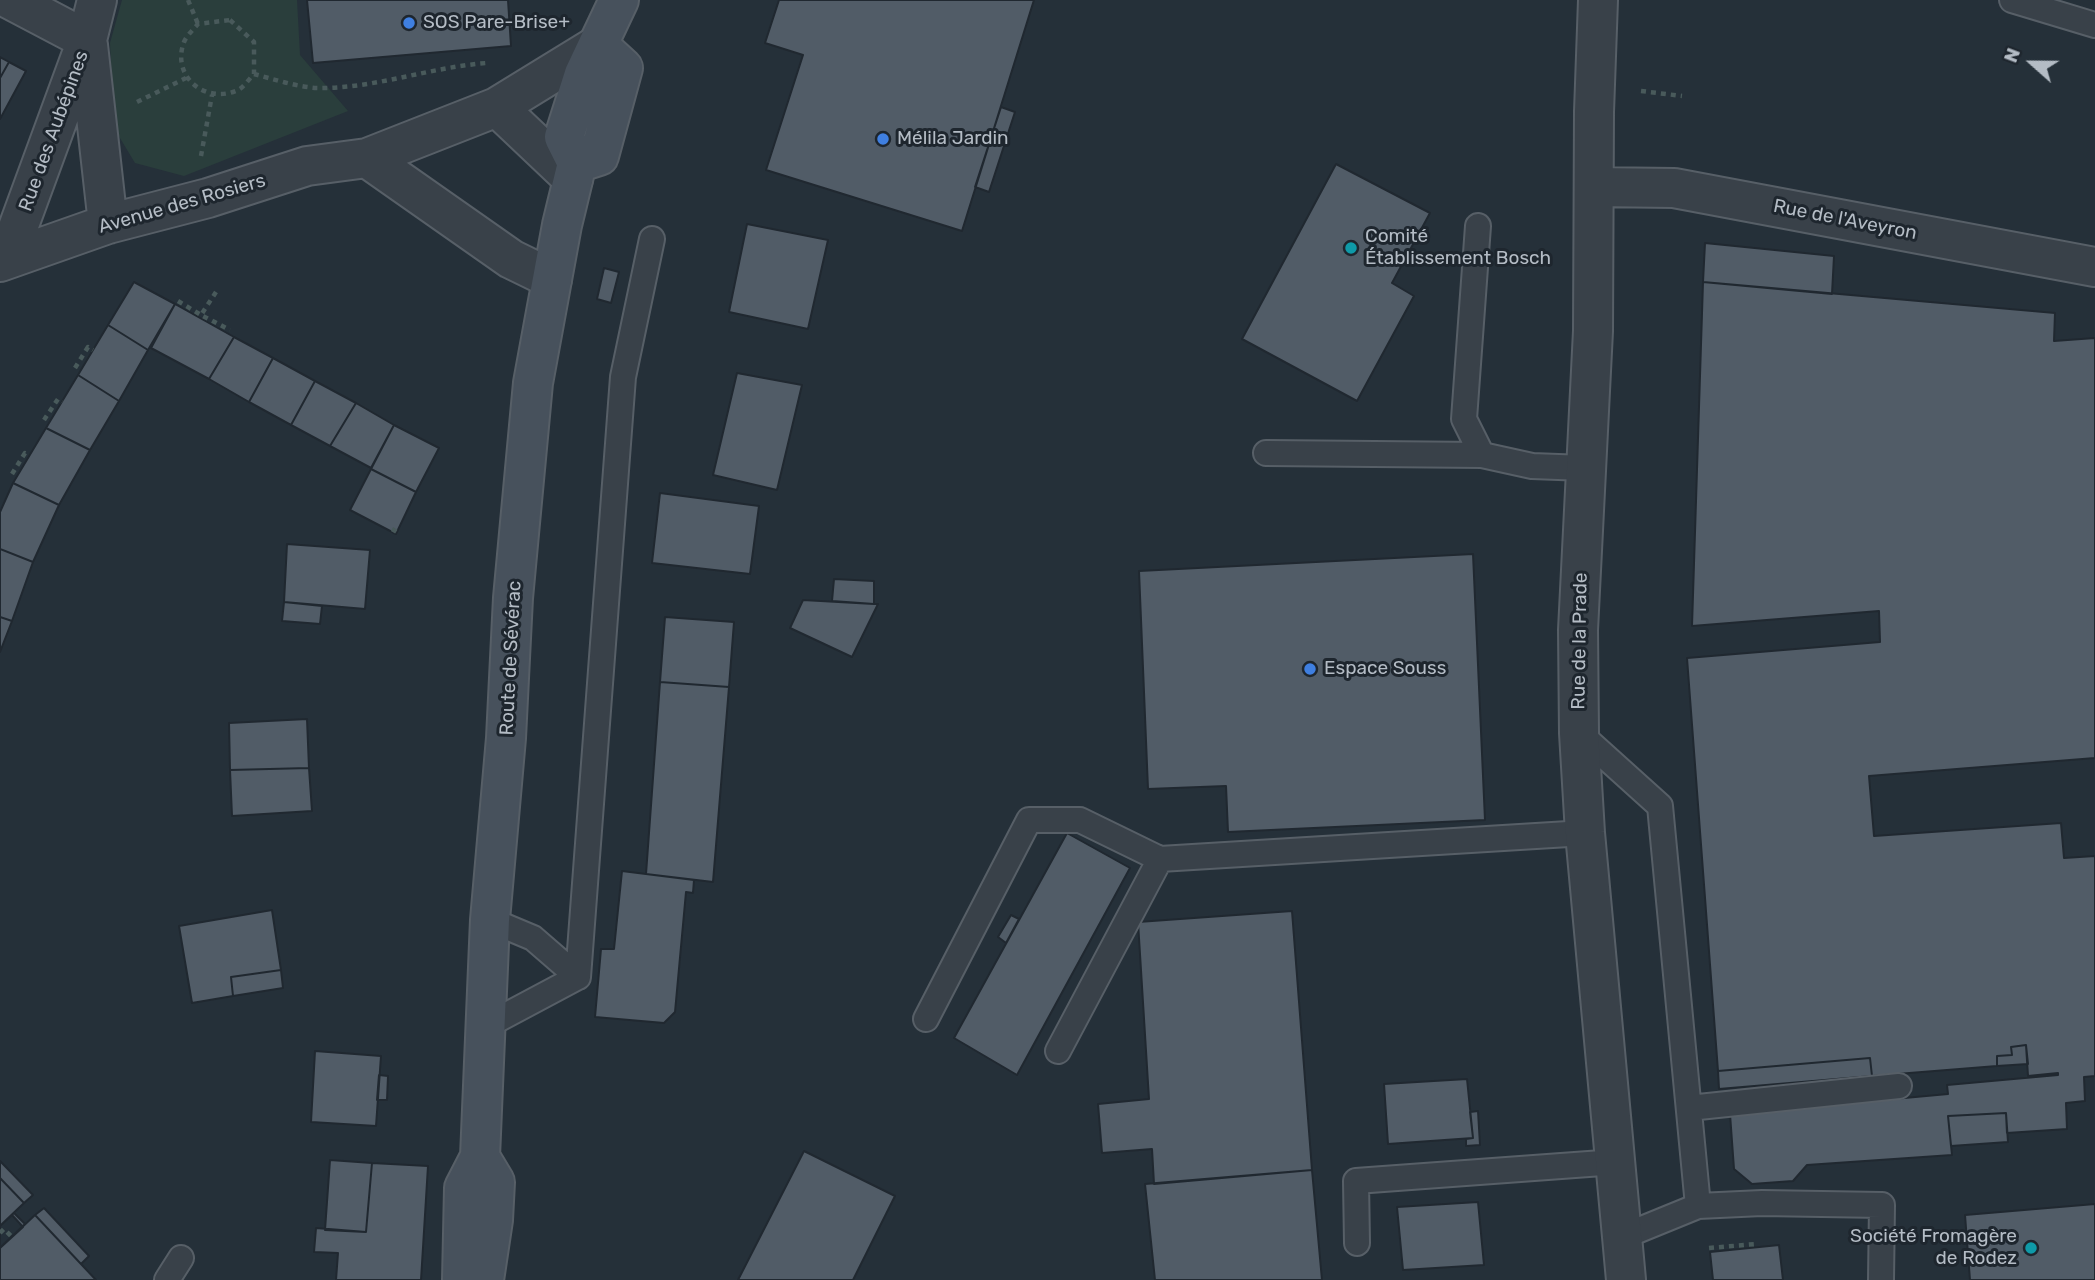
<!DOCTYPE html>
<html>
<head>
<meta charset="utf-8">
<style>
  body { margin:0 }
  #map { position:relative; width:2095px; height:1280px; overflow:hidden; background:#253039; font-family:Rubik,sans-serif }
  canvas { display:block }
  .north { position:absolute; left:1997px; top:28px; width:70px; height:70px; -webkit-text-stroke:5px #1e262e; paint-order:stroke; rotate:291deg; font-size:19px; font-weight:700; line-height:28px; text-align:center; color:#b4bcc5 }
  .north::after { content:''; display:block; margin:auto; width:24px; height:32px; background:#b4bcc5; clip-path:polygon(50% 0,100% 100%,50% 72%,0 100%) }
</style>
</head>
<body>
<div id="map">
<canvas width="2095" height="1280"></canvas>
<div class="north">N</div>
</div>
<script>
const ctx = document.querySelector('canvas').getContext('2d');
ctx.lineJoin = 'round';
function paint(path, color) {
  ctx.fillStyle = color;
  ctx.fill(path, 'evenodd');
}
function strokePath(path, color, width, dash) {
  ctx.strokeStyle = color;
  ctx.lineWidth = width;
  ctx.lineCap = dash ? 'butt' : 'round';
  ctx.setLineDash(dash || []);
  ctx.stroke(path);
}
function label(font, color, halo, rows, align = 'center') {
  ctx.font = font + ' Rubik,sans-serif';
  ctx.lineWidth = 6;
  ctx.setLineDash([]);
  ctx.textBaseline = 'middle';
  ctx.strokeStyle = halo;
  ctx.fillStyle = color;
  for (const [text, x, y, turn = 0] of rows) {
    ctx.save();
    ctx.translate(x, y);
    ctx.rotate((+turn || 0) * Math.PI / 180);
    ctx.textAlign = isNaN(turn) ? turn : align;
    if (halo) ctx.strokeText(text, 0, 0);
    ctx.fillText(text, 0, 0);
    ctx.restore();
  }
}
const green = new Path2D(`
  M122,0H297L300,55L348,111L184,176L135,163L114,128L110,43Z`);
const building = new Path2D(`
  M307,0H508L511,46L313,63Z
  M779,0H1034L962,231L766,170L803,55L765,43Z
  M0,57L9,62L0,78Z
  M9,62L26,71L0,119V78Z
  M1001,107L1015,112L989,192L975,187Z
  M1336,164L1430,213L1392,283L1414,296L1357,401L1242,339Z
  M747,224L828,240L808,329L729,312Z
  M1705,243L1834,256L1832,294L1703,282Z
  M604,268L619,272L611,303L597,299Z
  M134,282L175,304L148,350L108,325Z
  M1703,282L2055,313L2054,341L2095,338V758L1869,776L1874,836L2061,823L2064,858L2095,856V1076L2084,1077L2085,1101L2066,1103L2067,1129L2007,1133L2006,1113L1948,1116L1952,1155L1807,1165L1793,1181L1752,1184L1734,1169L1730,1114L1948,1094L1947,1085L2058,1075V1073L2028,1076L2026,1045L2011,1047L2012,1055L1997,1056V1066L1872,1076L1870,1058L1718,1071L1687,658L1880,642L1879,611L1692,626Z
  M175,304L234,337L209,379L151,348Z
  M108,325L148,350L119,401L78,375Z
  M234,337L273,358L249,402L209,379Z
  M273,358L315,381L291,425L249,402Z
  M737,373L802,385L777,490L713,475Z
  M78,375L119,401L90,450L46,428Z
  M315,381L356,403L330,446L291,425Z
  M356,403L394,425L371,468L330,446Z
  M394,425L439,448L416,492L371,469Z
  M46,428L90,450L59,505L13,483Z
  M371,469L416,492L396,534L350,510Z
  M13,483L59,505L33,562L0,549V512Z
  M660,493L759,506L750,574L652,563Z
  M287,544L370,550L365,609L284,602Z
  M0,549L33,562L12,621L0,617Z
  M1473,554L1485,820L1228,832L1226,786L1148,789L1139,571Z
  M834,579L874,581V604L832,601Z
  M803,600L874,604H878L852,657L790,628Z
  M284,602L322,606L320,624L282,621Z
  M0,617L12,621L0,652Z
  M665,617L734,622L729,687L660,682Z
  M660,682L729,687L713,882L646,874Z
  M307,719L309,768L230,770L229,723Z
  M309,768L312,811L232,816L230,770Z
  M1067,833L1130,868L1017,1075L954,1038Z
  M622,871L694,880L693,893L686,892L675,1012L664,1023L595,1017L601,949H614Z
  M272,910L281,970L231,977L233,996L192,1003L179,926Z
  M1292,911L1312,1170L1154,1184L1152,1149L1102,1153L1098,1104L1149,1099L1138,922Z
  M1011,915L1019,919L1006,943L998,937Z
  M281,970L283,988L233,996L231,977Z
  M2026,1045L2028,1064L1997,1066V1056L2012,1055L2011,1047Z
  M315,1051L381,1056L376,1126L311,1122Z
  M1870,1058L1872,1076L1719,1089L1718,1071Z
  M379,1075L388,1076L387,1100H377Z
  M1467,1079L1473,1138L1388,1144L1384,1084Z
  M1478,1111L1480,1145L1466,1146V1139L1473,1138L1470,1112Z
  M2006,1113L2008,1142L1951,1146L1948,1116Z
  M804,1151L895,1196L853,1280H738Z
  M330,1160L372,1163L366,1232L325,1230Z
  M0,1161L33,1195L24,1203L0,1178Z
  M372,1163L428,1166L421,1280H336L338,1253L314,1252L316,1228L366,1232Z
  M1312,1170L1322,1280H1155L1145,1184Z
  M0,1178L24,1203L0,1226Z
  M1478,1202L1484,1265L1403,1270L1397,1207Z
  M2095,1204V1280H1970L1965,1215Z
  M44,1208L89,1256L81,1264L35,1215Z
  M14,1213L25,1224L0,1248V1226Z
  M12,1215L23,1227L0,1248V1226Z
  M35,1215L81,1264L96,1280H0V1248Z
  M1779,1245L1783,1280H1713L1710,1252Z`);
const path = new Path2D(`
  M188,0L198,24
  M230,20L254,42V74C249,79 244,87 238,90C205,105 171,76 184,42C187,35 193,30 198,24Z
  M254,74C273,79 297,87 317,88C374,89 430,67 487,63
  M1641,91L1682,96
  M137,102L186,78
  M201,156L212,95
  M216,292L201,315L230,330
  M178,301L201,315
  M75,368L88,347L93,350
  M44,420L58,399L62,402
  M12,474L25,453L29,455
  M392,529L397,532
  M0,1233L4,1229L12,1237
  M1709,1248L1756,1244`);
const service = new Path2D(`
  M2012,0L2095,25
  M1478,226L1464,419L1482,455L1532,466L1585,468
  M1266,453L1482,455
  M1579,733L1660,806L1698,1206
  M490,920L533,938L578,977
  M926,1019L1029,820H1080L1160,859L1585,833
  M486,1026L578,977L623,377L652,239
  M1058,1051L1160,859
  M1689,1108L1899,1086
  M1622,1237L1698,1206L1762,1203L1882,1205L1881,1280
  M1357,1243L1356,1181L1616,1162
  M167,1280L181,1258`);
const minor = new Path2D(`
  M11,0L87,40
  M1598,0L1594,112L1593,331L1578,630L1579,733L1585,833L1626,1280
  M88,45L108,224
  M497,107L573,179
  M367,158L511,259L552,279
  M1594,187L1674,188L2095,267
  M3,261L15,236L87,40L97,0
  M0,262L108,224L208,198L307,166L367,158L497,107L598,45`);
const secondary = new Path2D(`
  M577,163L599,156L623,68L598,45
  M480,1157L495,1182L493,1220L484,1280
  M462,1280L464,1188L480,1157L490,920L506,738L513,598L533,383L562,225L577,163L564,137L584,74L619,0`);
const markers = [
  [409,23,7,"#3f7fe0"],
  [883,139,7,"#3f7fe0"],
  [1351,248,7,"#0f9aa8"],
  [1310,669,7,"#3f7fe0"],
  [2031,1248,7,"#0f9aa8"]
];
const poiNames = [
  ["SOS Pare-Brise+",423,23],
  ["Mélila Jardin",897,139],
  ["Comité",1365,237],
  ["Établissement Bosch",1365,259],
  ["Espace Souss",1324,669],
  ["Société Fromagère",2017,1237,"right"],
  ["de Rodez",2017,1259,"right"]
];
const streetNames = [
  ["Rue des Aubépines",54,131,-70],
  ["Avenue des Rosiers",182,204,-16],
  ["Rue de l'Aveyron",1845,220,11],
  ["Rue de la Prade",1580,641,-89],
  ["Route de Sévérac",511,658,-87]
];
paint(green, '#2a3e3c');
paint(building, '#515c67');
strokePath(building, '#202830', 2);
strokePath(service, '#575f67', 28);
strokePath(minor, '#575f67', 42);
strokePath(secondary, '#575f67', 42);
strokePath(path, '#495a5b', 4.5, [5, 5]);
strokePath(service, '#394149', 24);
strokePath(minor, '#394149', 38);
strokePath(secondary, '#47515c', 38);
for (const [x, y, r, color] of markers) {
  const dot = new Path2D();
  dot.arc(x, y, r, 0, 2 * Math.PI);
  ctx.fillStyle = color;
  ctx.fill(dot);
  strokePath(dot, '#1e262e', 2.5);
}
label('19px', '#b4bcc5', '#1e262e', poiNames, 'left');
label('19px', '#b4bcc5', '#1e262e', streetNames);
</script>
</body>
</html>
